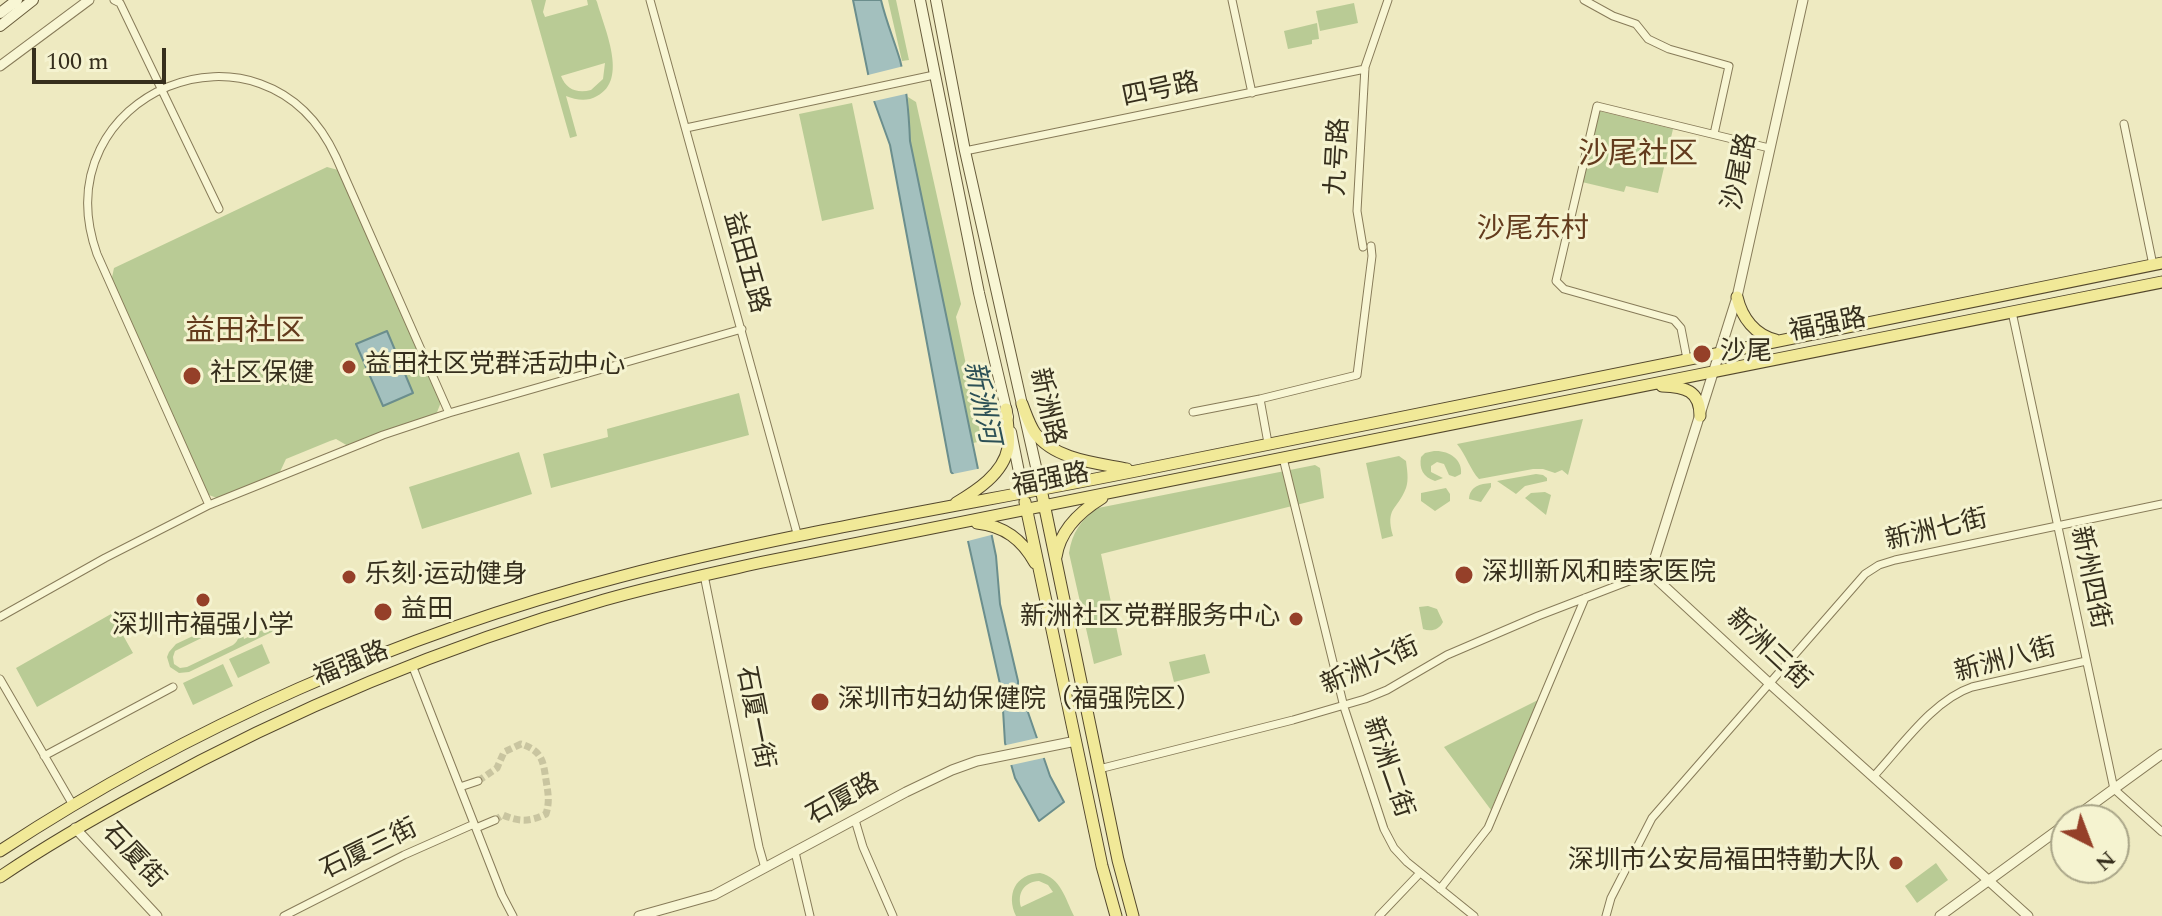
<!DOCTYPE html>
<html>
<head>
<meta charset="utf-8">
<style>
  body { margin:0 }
  #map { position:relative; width:2162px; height:916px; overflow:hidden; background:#eeeac1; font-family:Spectral,serif }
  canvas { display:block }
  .north { position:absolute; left:2050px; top:804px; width:80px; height:80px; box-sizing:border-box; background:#f5f3d0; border:2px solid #a9a588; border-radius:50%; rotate:138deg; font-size:22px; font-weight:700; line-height:32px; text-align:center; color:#362f1d }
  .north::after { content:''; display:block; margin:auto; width:28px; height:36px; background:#954029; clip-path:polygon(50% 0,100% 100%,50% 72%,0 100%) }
  .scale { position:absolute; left:32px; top:48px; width:134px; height:36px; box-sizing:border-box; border:4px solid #362f1d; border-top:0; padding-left:10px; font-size:24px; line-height:28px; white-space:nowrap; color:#362f1d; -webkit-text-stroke:6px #f5f3d0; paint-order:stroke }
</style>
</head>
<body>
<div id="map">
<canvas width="2162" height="916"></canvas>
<div class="north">N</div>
<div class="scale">100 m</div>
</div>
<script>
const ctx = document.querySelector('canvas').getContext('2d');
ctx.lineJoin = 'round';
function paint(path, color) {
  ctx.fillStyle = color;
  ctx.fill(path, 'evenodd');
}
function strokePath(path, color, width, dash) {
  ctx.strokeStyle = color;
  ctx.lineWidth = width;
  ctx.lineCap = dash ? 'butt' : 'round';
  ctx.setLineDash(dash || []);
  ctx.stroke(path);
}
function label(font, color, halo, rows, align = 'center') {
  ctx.font = font + ' Spectral,"Noto Sans SC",serif';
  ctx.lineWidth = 6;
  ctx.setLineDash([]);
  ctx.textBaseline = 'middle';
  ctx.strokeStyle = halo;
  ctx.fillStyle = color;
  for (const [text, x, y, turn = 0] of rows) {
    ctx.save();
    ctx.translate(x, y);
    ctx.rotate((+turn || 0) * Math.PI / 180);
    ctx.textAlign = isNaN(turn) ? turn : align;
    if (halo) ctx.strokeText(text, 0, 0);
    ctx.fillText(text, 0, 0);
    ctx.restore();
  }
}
const green = new Path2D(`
  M531,0H546L543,12L545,17L588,5L587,0H596L597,2C604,28 629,80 597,96C587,102 576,100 566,96L577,136L570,138ZM605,63L603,79L591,90C577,94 566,89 561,76Z
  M888,0H896L909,60L902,61Z
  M1354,3L1358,23L1320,31L1316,11Z
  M1317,23L1319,39L1312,40V44L1288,49L1284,31Z
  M908,97L916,102L961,304L956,317L982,441L973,443L910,141Z
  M852,103L874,209L822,221L799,114Z
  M1599,111L1673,129L1658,193L1626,186L1624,192L1582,182Z
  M327,167L338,170L441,402L436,415L348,446L336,439L330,441L286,459L279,474L217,498L206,494L111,282L114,268Z
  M739,393L749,435L551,488L543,454L608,437L607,429Z
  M1583,419L1568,475L1562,470L1555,473L1543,469H1533L1479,479C1471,471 1466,455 1457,444Z
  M1434,451C1448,450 1463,459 1461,474L1455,477L1449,475L1444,464L1437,462L1431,466V472L1443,478L1435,481C1423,477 1419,469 1421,457L1425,453Z
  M519,452L532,494L422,529L409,487Z
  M1399,456L1406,461C1407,469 1409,480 1406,488C1397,511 1385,507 1393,536L1382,539L1366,463Z
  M1315,465L1320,468L1324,498L1101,554L1122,655L1094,664L1069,553C1072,533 1081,519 1098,508Z
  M1536,474L1543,475L1547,478V481L1525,486L1516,494L1497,481Z
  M1491,483V487L1481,502L1469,499C1470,486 1480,484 1491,483Z
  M1446,488L1450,494V501L1435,511L1421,501V493Z
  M1545,492L1551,495L1546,515L1525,498L1531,493Z
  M1428,606L1437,609L1443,622C1439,630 1431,632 1423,629L1419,607Z
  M111,614L133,653L37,707L16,668Z
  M227,620H233L241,626L244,639L273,625L276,630L189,672L179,673L170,667L167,657L169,652L176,644ZM228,625L235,627C240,633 240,640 233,645L187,667L180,668L174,664L173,657L175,651Z
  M262,644L270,663L238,678L229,659Z
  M1205,654L1210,673L1174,682L1169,662Z
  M223,664L233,686L193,705L183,683Z
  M1538,700L1491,810L1444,747Z
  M1936,863L1948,880L1917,903L1905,886Z
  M1040,873C1061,878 1065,898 1074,916H1016C1006,895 1015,874 1040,873ZM1039,881L1048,885L1053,892L1021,907C1017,893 1024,882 1039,881Z`);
const water = new Path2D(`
  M853,0H881C886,21 894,40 900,60C907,87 909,114 910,141L996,556L1000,604L1018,681V695L1021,692L1050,776L1064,802L1039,821L1015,778L1005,743L1002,693L953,474L951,472L890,145L873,98Z
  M387,331L413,393L383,406L356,344Z`);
const pier = new Path2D(`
  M904,66L910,93L870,102L864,76Z
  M982,468L995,534L964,542L948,475Z
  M1042,737L1048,757L1007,766L1002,746Z`);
const minorTunnel = new Path2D(`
  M478,781L497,768L504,752L521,744C542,751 543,760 546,780C548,793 550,801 546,814C530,822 519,822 503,815L495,820`);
const minor = new Path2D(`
  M114,0L120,3L219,209
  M650,0L798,537
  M1232,0L1252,93
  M1584,0L1613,16L1636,24L1648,39L1669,49L1729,66L1714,134
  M2124,124L2153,265
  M686,128L934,75
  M965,151L1365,69
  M1363,247L1357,211L1365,67L1388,0
  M2012,312L2114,789L2162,832
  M1687,359L1681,328L1674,320L1564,289L1556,281L1597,106L1769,148
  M1260,399L1268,443
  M1193,412L1260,399L1357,375L1372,256L1371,246
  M1283,458L1344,707L1384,829L1394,848L1407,862L1474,916
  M209,505L97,254C40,93 264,1 336,157L449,413
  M704,575L759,847L765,868
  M0,617L105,558L209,505L383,435L449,413L742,329
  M412,665L502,895L513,916
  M0,679L73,805
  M44,756L173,687
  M1099,769L1293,720L1365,699L1387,690L1447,655L1538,616L1650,573
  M1873,777C1901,747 1933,700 1972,687L2086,661
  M460,787L478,781
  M855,820L863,847L893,916
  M476,828L495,820
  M795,852L810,916
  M1440,889L1488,828L1585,598
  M284,916L404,855L474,824
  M1379,916L1420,873
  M1606,916L1611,898L1652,818L1865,574L1879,565L1895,560L2162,504`);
const tertiary = new Path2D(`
  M1803,0L1737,297L1650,573L1769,683L2028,916
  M0,66L89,0
  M2071,820L2162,754
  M75,828L157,916
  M639,916L714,895L906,792L952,770L977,761L1076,741
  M1940,916L2066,824`);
const secondary = new Path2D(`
  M920,0L979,293L1008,417
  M936,0L965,151L1041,489
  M0,13L17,0
  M0,26L33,0
  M1011,432L1023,492`);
const primary = new Path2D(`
  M1737,297C1742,318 1755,335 1776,340
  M1662,386C1685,387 1700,390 1700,416
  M1022,404C1026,414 1029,424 1035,433C1055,460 1097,463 1127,469
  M1041,489L1118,860L1133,916
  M1025,502L1102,866L1116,916
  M956,503C976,491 1003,474 1008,448C1010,436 1007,422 1006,409
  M977,523C1004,526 1022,539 1035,563
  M1056,557C1060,530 1079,512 1102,498
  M0,851C189,727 400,634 619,577C791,532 967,505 1141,470C1481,401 1822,333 2162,263
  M0,877C47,845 96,817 146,790C291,710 444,646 604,600C656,585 709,574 763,562L2162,282`);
const markers = [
  [1702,354,10,"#954029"],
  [349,367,8,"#954029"],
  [192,376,10,"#954029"],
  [1464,575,10,"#954029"],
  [349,577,8,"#954029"],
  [203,600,8,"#954029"],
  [383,612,10,"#954029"],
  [1296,619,8,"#954029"],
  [820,702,10,"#954029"],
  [1896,863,8,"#954029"]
];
const streetNames = [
  ["四号路",1161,92,-12],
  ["九号路",1340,157,-87],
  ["沙尾路",1742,172,-78],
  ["益田五路",744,263,74],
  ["福强路",1828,327,-11],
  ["新洲路",1045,407,77],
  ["福强路",1051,482,-11],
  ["新洲七街",1937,532,-13],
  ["新州四街",2088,578,78],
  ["新洲三街",1767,651,43],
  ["新洲八街",2006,662,-15],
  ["福强路",352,666,-22],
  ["新洲六街",1371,668,-24],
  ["石厦一街",753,718,79],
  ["新洲二街",1386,768,71],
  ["石厦路",844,801,-29],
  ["石厦三街",370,851,-26],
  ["石厦街",132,857,47]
];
const poiNames = [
  ["沙尾",1720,354],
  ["益田社区党群活动中心",365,367],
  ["社区保健",210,376],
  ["深圳新风和睦家医院",1482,575],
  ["乐刻·运动健身",365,577],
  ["益田",401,612],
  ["新洲社区党群服务中心",1280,619,"right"],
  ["深圳市福强小学",203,628,"center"],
  ["深圳市妇幼保健院（福强院区）",838,702],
  ["深圳市公安局福田特勤大队",1880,863,"right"]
];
const neighbourhoodNames = [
  ["沙尾东村",1533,232]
];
const waterNames = [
  ["新洲河",979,403,78]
];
const quarterNames = [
  ["沙尾社区",1638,157],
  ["益田社区",245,334]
];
paint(green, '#b9cb95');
paint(water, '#a3c0be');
strokePath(water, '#6b8e8d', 2);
paint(pier, '#eeeac1');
strokePath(minorTunnel, '#c9c5a0', 7, [7, 3.5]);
strokePath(minor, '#877b59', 9);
strokePath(tertiary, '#877b59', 11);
strokePath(secondary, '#685c3c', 12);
strokePath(primary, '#54482d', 13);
strokePath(minor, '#f8f6d4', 7);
strokePath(tertiary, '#f8f6d4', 9);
strokePath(secondary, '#f8f6d4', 10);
strokePath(primary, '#f1e998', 11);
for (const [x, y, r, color] of markers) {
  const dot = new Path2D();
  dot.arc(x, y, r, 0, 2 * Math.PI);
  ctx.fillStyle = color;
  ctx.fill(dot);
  strokePath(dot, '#f5f3d0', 3);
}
label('26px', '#362f1d', '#f5f3d0', streetNames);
label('26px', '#362f1d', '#f5f3d0', poiNames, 'left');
label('28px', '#633b1d', '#f5f3d0', neighbourhoodNames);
label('italic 28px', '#2c5056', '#f5f3d0', waterNames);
label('30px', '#633b1d', '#f5f3d0', quarterNames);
</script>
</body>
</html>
